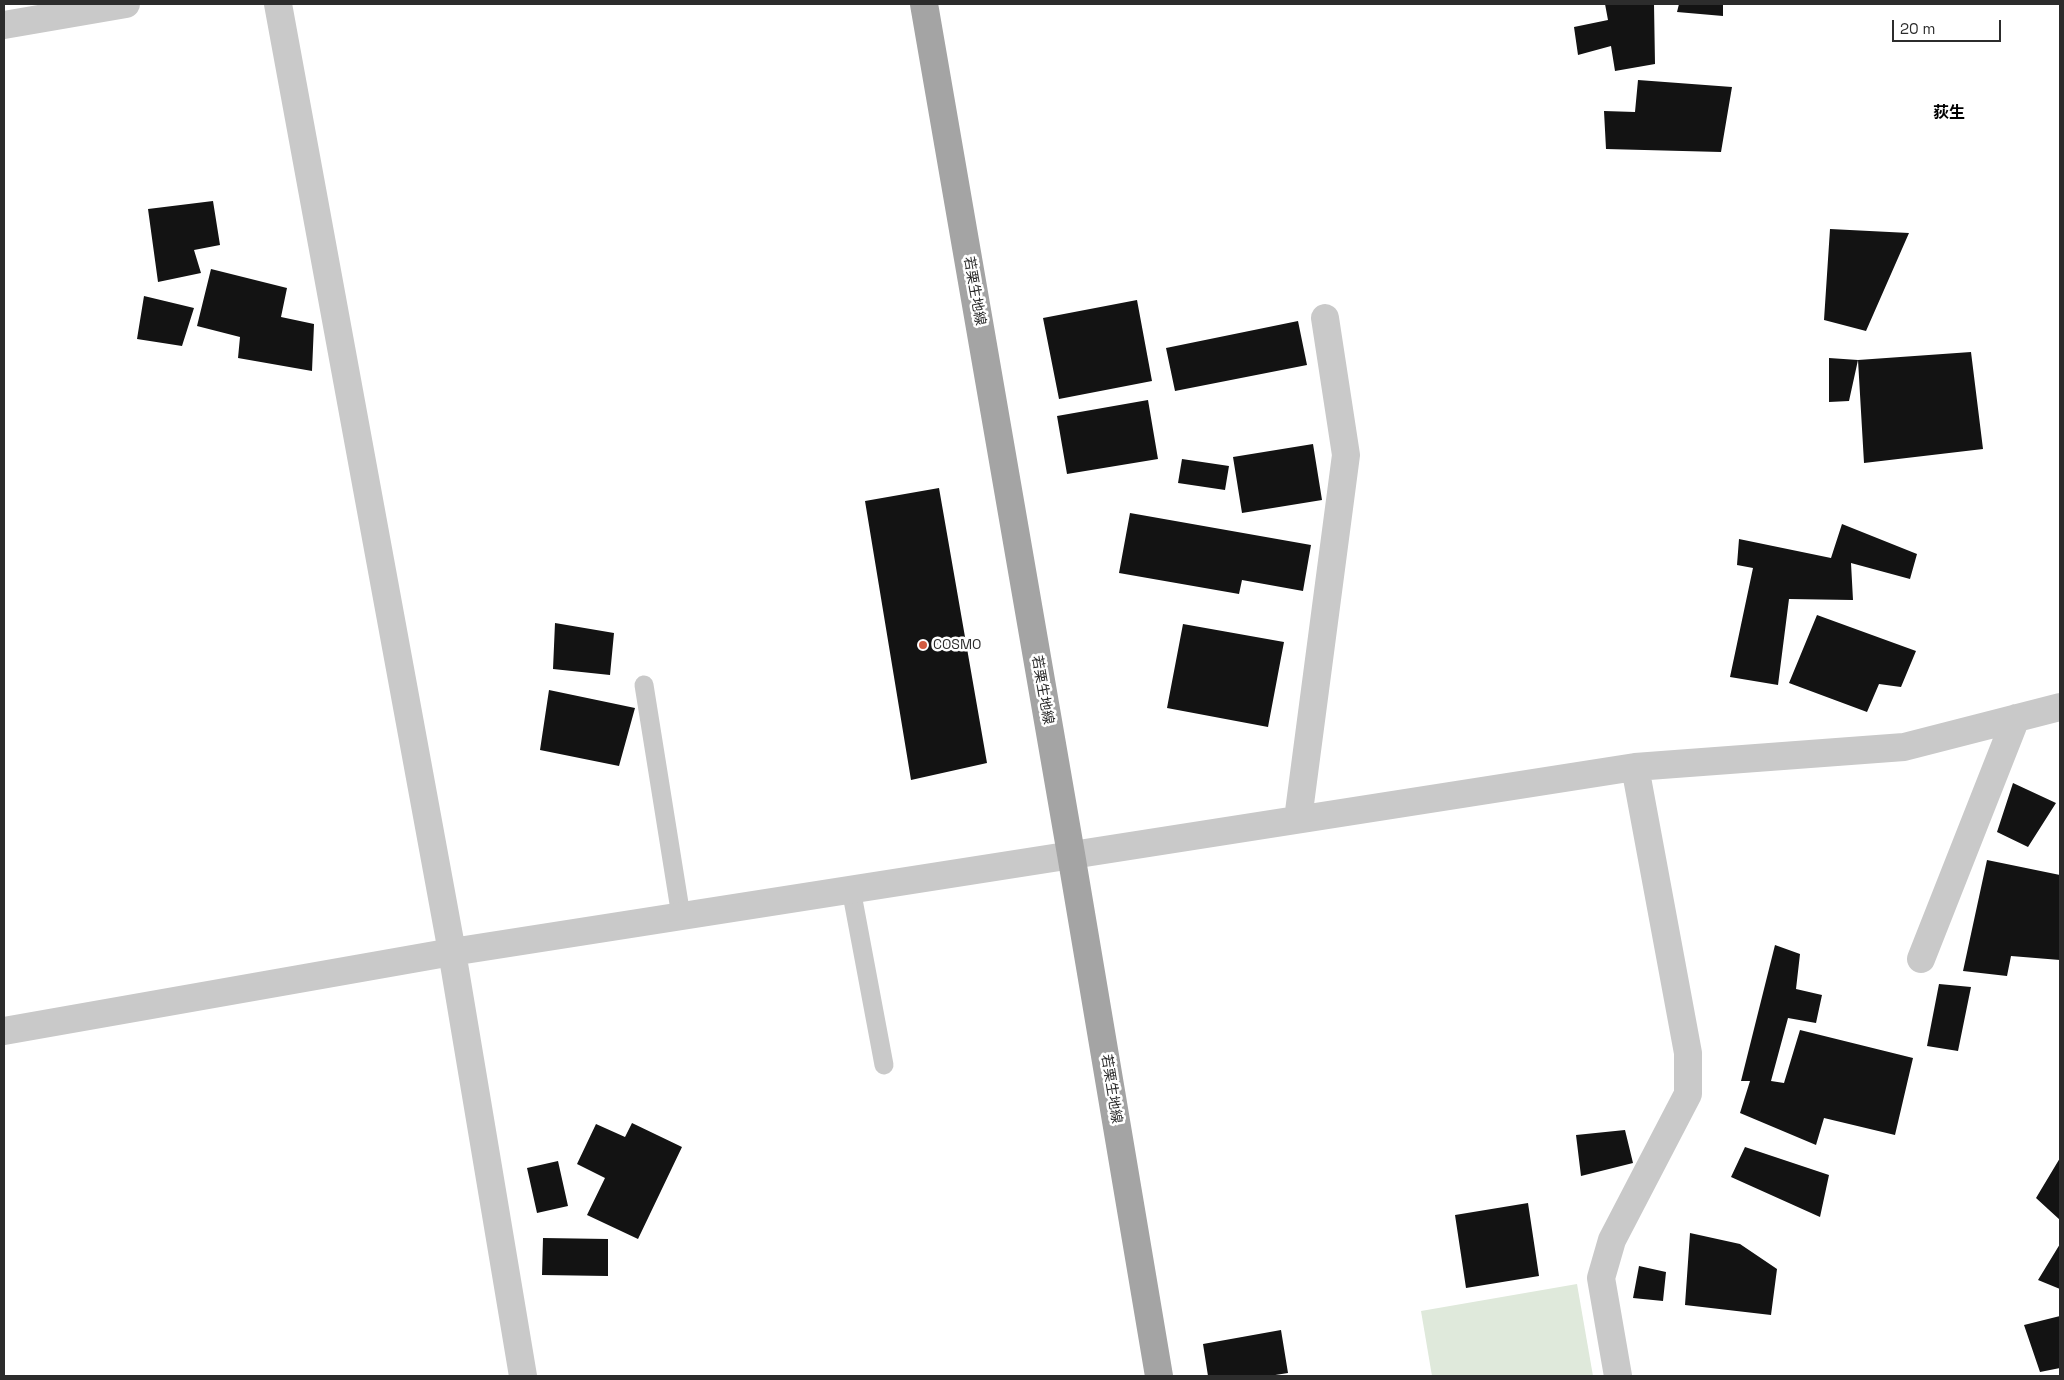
<!DOCTYPE html>
<html>
<head>
<meta charset="utf-8">
<style>
  body { margin:0 }
  #map { position:relative; width:2064px; height:1380px; overflow:hidden; background:#fff; font-family:"Space Grotesk",sans-serif }
  canvas { display:block }
  .frame { position:absolute; inset:0; border:5px solid #2c2c2c; pointer-events:none }
  .scale { position:absolute; left:1892px; top:20px; width:109px; height:22px; box-sizing:border-box; border:2px solid #2c2c2c; border-top:0; padding-left:6px; font-size:15px; line-height:18px; white-space:nowrap; color:#2c2c2c; -webkit-text-stroke:4px #fff; paint-order:stroke }
</style>
</head>
<body>
<div id="map">
<canvas width="2064" height="1380"></canvas>
<div class="frame"></div>
<div class="scale">20 m</div>
</div>
<script>
const ctx = document.querySelector('canvas').getContext('2d');
ctx.lineJoin = 'round';
function paint(path, color) {
  ctx.fillStyle = color;
  ctx.fill(path, 'evenodd');
}
function strokePath(path, color, width, dash) {
  ctx.strokeStyle = color;
  ctx.lineWidth = width;
  ctx.lineCap = dash ? 'butt' : 'round';
  ctx.setLineDash(dash || []);
  ctx.stroke(path);
}
function label(font, color, halo, rows, align = 'center') {
  ctx.font = font + ' "Space Grotesk","Noto Sans JP",sans-serif';
  ctx.lineWidth = 5;
  ctx.setLineDash([]);
  ctx.textBaseline = 'middle';
  ctx.strokeStyle = halo;
  ctx.fillStyle = color;
  for (const [text, x, y, turn = 0] of rows) {
    ctx.save();
    ctx.translate(x, y);
    ctx.rotate((+turn || 0) * Math.PI / 180);
    ctx.textAlign = isNaN(turn) ? turn : align;
    if (halo) ctx.strokeText(text, 0, 0);
    ctx.fillText(text, 0, 0);
    ctx.restore();
  }
}
const green = new Path2D(`
  M1577,1284L1593,1376H1432L1421,1311Z`);
const building = new Path2D(`
  M1605,4H1654L1655,64L1615,71L1611,46L1578,55L1574,27L1608,20Z
  M1679,4H1723V16L1677,12Z
  M1638,80L1732,87L1721,152L1606,149L1604,111L1635,112Z
  M213,201L220,245L194,250L201,273L158,282L148,209Z
  M1830,229L1909,233L1866,331L1824,320Z
  M211,269L287,288L281,317L314,324L312,371L238,358L240,337L197,326Z
  M144,296L194,308L182,346L137,339Z
  M1137,300L1152,381L1059,399L1043,318Z
  M1298,321L1307,365L1175,391L1166,348Z
  M1971,352L1983,449L1864,463L1858,360Z
  M1829,358L1858,360L1849,401L1829,402Z
  M1148,400L1158,459L1067,474L1057,416Z
  M1313,444L1322,500L1242,513L1233,457Z
  M1182,459L1229,466L1225,490L1178,483Z
  M939,488L987,763L911,780L865,501Z
  M1130,513L1311,545L1303,591L1242,580L1239,594L1119,573Z
  M1842,524L1917,554L1910,579L1851,563L1853,600L1789,599L1778,685L1730,677L1753,568L1737,565L1739,539L1831,558Z
  M1817,615L1916,651L1901,687L1879,684L1867,712L1789,683Z
  M555,623L614,633L610,675L553,669Z
  M1183,624L1284,642L1268,727L1167,708Z
  M549,690L635,708L619,766L540,750Z
  M2013,783L2056,803L2028,847L1997,832Z
  M1987,860L2060,875V960L2011,956L2007,976L1963,971Z
  M1775,945L1800,954L1796,989L1822,995L1816,1023L1788,1018L1771,1081L1784,1083L1800,1030L1913,1058L1895,1135L1824,1118L1816,1145L1740,1113L1750,1081H1741Z
  M1939,984L1971,987L1958,1051L1927,1046Z
  M632,1123L682,1147L638,1239L587,1215L605,1178L577,1164L596,1124L625,1137Z
  M1625,1130L1633,1163L1581,1176L1576,1135Z
  M1745,1147L1829,1175L1820,1217L1731,1177Z
  M2060,1158V1220L2036,1198Z
  M558,1161L568,1206L537,1213L527,1168Z
  M1528,1203L1539,1276L1466,1288L1455,1215Z
  M1690,1233L1740,1244L1777,1269L1771,1315L1685,1305Z
  M543,1238L608,1239V1276L542,1275Z
  M2060,1244V1289L2038,1280Z
  M1639,1266L1666,1272L1663,1301L1633,1298Z
  M2060,1316V1368L2040,1372L2024,1325Z
  M1281,1330L1288,1373L1269,1376H1208L1203,1344Z`);
const lane = new Path2D(`
  M644,685L681,916
  M851,889L884,1065`);
const street = new Path2D(`
  M278,4L452,952L1635,767L1904,747L2060,707
  M4,25L126,4
  M1298,819L1346,455L1325,318
  M1921,959L2016,718
  M4,1031L452,952L523,1376
  M1618,1376L1601,1278L1612,1240L1688,1094V1053L1635,767`);
const primary = new Path2D(`
  M924,4L1071,854L1159,1376`);
const markers = [
  [923,645,5,"#d25b40"]
];
const streetNames = [
  ["若栗生地線",974,291,80],
  ["若栗生地線",1042,690,80],
  ["若栗生地線",1111,1089,81]
];
const poiNames = [
  ["COSMO",933,645]
];
const quarterNames = [
  ["荻生",1949,114]
];
paint(green, '#dfe9db');
paint(building, '#131313');
strokePath(lane, '#c9c9c9', 19);
strokePath(street, '#c9c9c9', 28);
strokePath(primary, '#a4a4a4', 28);
for (const [x, y, r, color] of markers) {
  const dot = new Path2D();
  dot.arc(x, y, r, 0, 2 * Math.PI);
  ctx.fillStyle = color;
  ctx.fill(dot);
  strokePath(dot, '#fff', 2);
}
label('14px', '#2c2c2c', '#fff', streetNames);
label('14px', '#2c2c2c', '#fff', poiNames, 'left');
label('bold 16px', '#000', '#fff', quarterNames);
</script>
</body>
</html>
